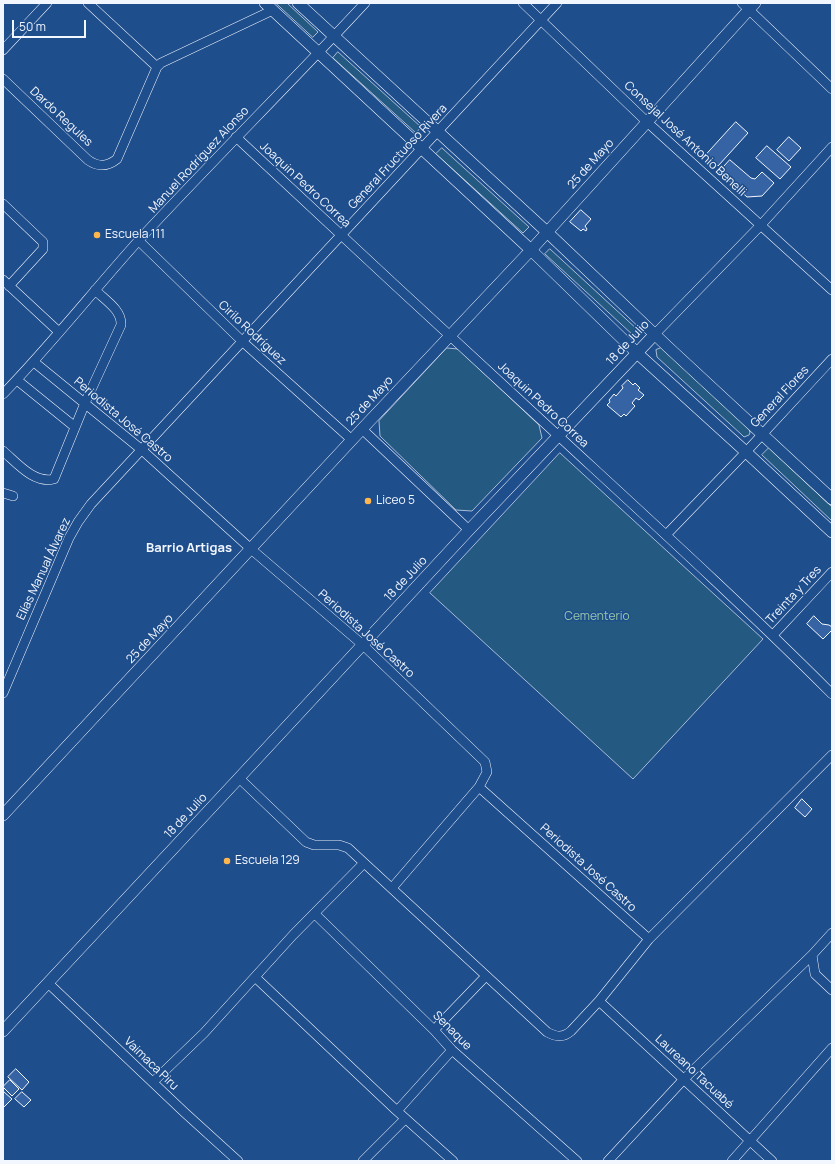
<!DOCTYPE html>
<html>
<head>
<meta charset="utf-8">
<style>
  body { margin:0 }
  #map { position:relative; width:835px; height:1164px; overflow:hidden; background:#1f4e8c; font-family:Manrope,sans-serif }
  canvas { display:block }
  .frame { position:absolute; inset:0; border:4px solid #f2f6ff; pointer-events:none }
  .scale { position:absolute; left:12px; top:20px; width:74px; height:18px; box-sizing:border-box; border:2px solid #f2f6ff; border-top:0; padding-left:5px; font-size:12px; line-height:14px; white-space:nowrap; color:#f2f6ff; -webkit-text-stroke:3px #1f4e8c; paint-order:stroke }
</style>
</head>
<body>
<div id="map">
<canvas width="835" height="1164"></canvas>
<div class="frame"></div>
<div class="scale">50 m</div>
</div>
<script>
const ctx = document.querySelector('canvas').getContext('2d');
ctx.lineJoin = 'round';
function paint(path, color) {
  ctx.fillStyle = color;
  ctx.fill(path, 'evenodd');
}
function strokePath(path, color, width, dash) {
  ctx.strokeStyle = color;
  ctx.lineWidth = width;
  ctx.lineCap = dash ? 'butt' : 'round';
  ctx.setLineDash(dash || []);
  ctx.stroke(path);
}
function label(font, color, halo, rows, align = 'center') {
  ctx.font = font + ' Manrope,sans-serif';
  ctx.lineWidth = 3;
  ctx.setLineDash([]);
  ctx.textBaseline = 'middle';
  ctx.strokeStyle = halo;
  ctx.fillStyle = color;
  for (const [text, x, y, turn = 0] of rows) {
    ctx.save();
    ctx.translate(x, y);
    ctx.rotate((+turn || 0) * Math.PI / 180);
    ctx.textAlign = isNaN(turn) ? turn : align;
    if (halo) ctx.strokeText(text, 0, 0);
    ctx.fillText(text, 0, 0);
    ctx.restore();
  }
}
const green = new Path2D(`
  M276,3H287L318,32L313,37Z
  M338,52L421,127L416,133L333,58Z
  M442,148L529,227L523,233L436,154Z
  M550,249L639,331L634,336L545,254Z
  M447,348L458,349L539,425L542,438L472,511L456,510L380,436L379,421Z
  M661,348L749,428L750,433L749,435L744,437L742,435L657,357L656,350Z
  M769,448L832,507V521L762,455Z
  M560,453L763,639L633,779L430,593Z`);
const building = new Path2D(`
  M736,122L748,133L718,166L706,155Z
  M789,137L801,148L789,161L777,150Z
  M767,146L791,167L780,179L756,158Z
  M730,160L751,178L755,179L762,172L774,183L762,196L747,197L719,172Z
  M581,210L591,219L585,226L587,229L586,231L583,229L581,231L570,222Z
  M628,380L633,385L635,383L640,388L638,390L644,395L639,400L636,398L632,403L635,406L626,416L624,414L621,417L607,405L610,402L609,400L614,394L616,396L623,388L622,386Z
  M814,616L822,624L829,625L832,627V630L823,639L807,624Z
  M802,799L812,809L805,817L795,808Z
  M16,1069L29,1082L22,1090L8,1077Z
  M10,1080L19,1089L12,1096L3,1087Z
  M3,1091L12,1099L3,1108Z
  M22,1092L31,1100L24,1107L15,1099Z`);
const minor = new Path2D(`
  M88,3L157,67
  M523,3L647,122L832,290
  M742,3L832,89
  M3,50L47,3
  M3,79L88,160C98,167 107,167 117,159L157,67L161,63L273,10
  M236,137C345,239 454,340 564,441C654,524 745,607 832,694
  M3,204L43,242V249L9,286
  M139,241L243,342L352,440
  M3,280L59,332
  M655,334L760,226L832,147
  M34,362L142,450L251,549L363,645L485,762L487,772L479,787L392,888
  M17,380L75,427
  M3,394C51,345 93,291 139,240C213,160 291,83 365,3
  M362,429L469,530
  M3,451C17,463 34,484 54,479L85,403L121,325C122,310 105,300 95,290
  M3,493L13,496
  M666,535L746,452L832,359
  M773,635L832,572
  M3,693L69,538L78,522L91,504L557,3
  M239,778L306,842L314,845H339L348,848L547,1032C556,1037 563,1038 571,1031L599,1001L649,939L832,755
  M479,787L649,939
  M315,914L434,1030L452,1050L577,1161
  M812,955L815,974L832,990
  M255,977L397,1111L453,1161
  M48,983L184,1112L238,1161
  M599,1001L772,1161
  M434,1030L486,976
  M153,1082L204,1033L293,935L364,863
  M397,1111L452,1050
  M363,1161L405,1119
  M608,1161L684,1079L812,955L832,933
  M732,1161L832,1048`);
const tertiary = new Path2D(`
  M265,3L531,250L637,353L746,452L832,532
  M298,3L547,232L668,347L832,499
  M3,815L362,429L531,250L755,3
  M3,1031L239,778L469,530L655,334`);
const markers = [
  [97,235,4,"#ffb74d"],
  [368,501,4,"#ffb74d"],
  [227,861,4,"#ffb74d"]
];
const streetNames = [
  ["Dardo Regules",61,117,43],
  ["Consejal José Antonio Benelli",685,139,43],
  ["General Fructuoso Rivera",398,157,-47],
  ["Manuel Rodríguez Alonso",199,160,-47],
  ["25 de Mayo",591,164,-48],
  ["Joaquin Pedro Correa",305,185,43],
  ["Cirilo Rodríguez",252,333,43],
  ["18 de Julio",628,343,-47],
  ["General Flores",780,397,-47],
  ["25 de Mayo",370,401,-47],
  ["Joaquin Pedro Correa",543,405,43],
  ["Periodista José Castro",123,420,40],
  ["Elías Manual Álvarez",44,569,-65],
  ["18 de Julio",406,579,-47],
  ["Treinta y Tres",794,595,-47],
  ["Periodista José Castro",366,634,42],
  ["25 de Mayo",150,639,-47],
  ["18 de Julio",186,816,-47],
  ["Periodista José Castro",588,868,42],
  ["Senaque",452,1031,45],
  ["Vaimaca Piru",151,1064,44],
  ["Laureano Tacuabé",694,1072,43]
];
const poiNames = [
  ["Escuela 111",105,235],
  ["Liceo 5",376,501],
  ["Escuela 129",235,861]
];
const parkNames = [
  ["Cementerio",597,617]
];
const neighbourhoodNames = [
  ["Barrio Artigas",189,548]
];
paint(green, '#245a82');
strokePath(green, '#a8bbd7', 1);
paint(building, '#3563a3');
strokePath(building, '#f2f6ff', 1);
strokePath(minor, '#f2f6ff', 10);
strokePath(tertiary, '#f2f6ff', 12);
strokePath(minor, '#1f4e8c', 9);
strokePath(tertiary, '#1f4e8c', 11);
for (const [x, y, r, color] of markers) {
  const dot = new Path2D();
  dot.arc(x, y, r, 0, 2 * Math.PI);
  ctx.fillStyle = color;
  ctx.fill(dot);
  strokePath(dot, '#1f4e8c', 1.5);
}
label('12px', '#f2f6ff', '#1f4e8c', streetNames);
label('12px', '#f2f6ff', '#1f4e8c', poiNames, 'left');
label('12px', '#97c8a6', '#1f4e8c', parkNames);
label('bold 13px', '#f2f6ff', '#1f4e8c', neighbourhoodNames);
</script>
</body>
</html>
